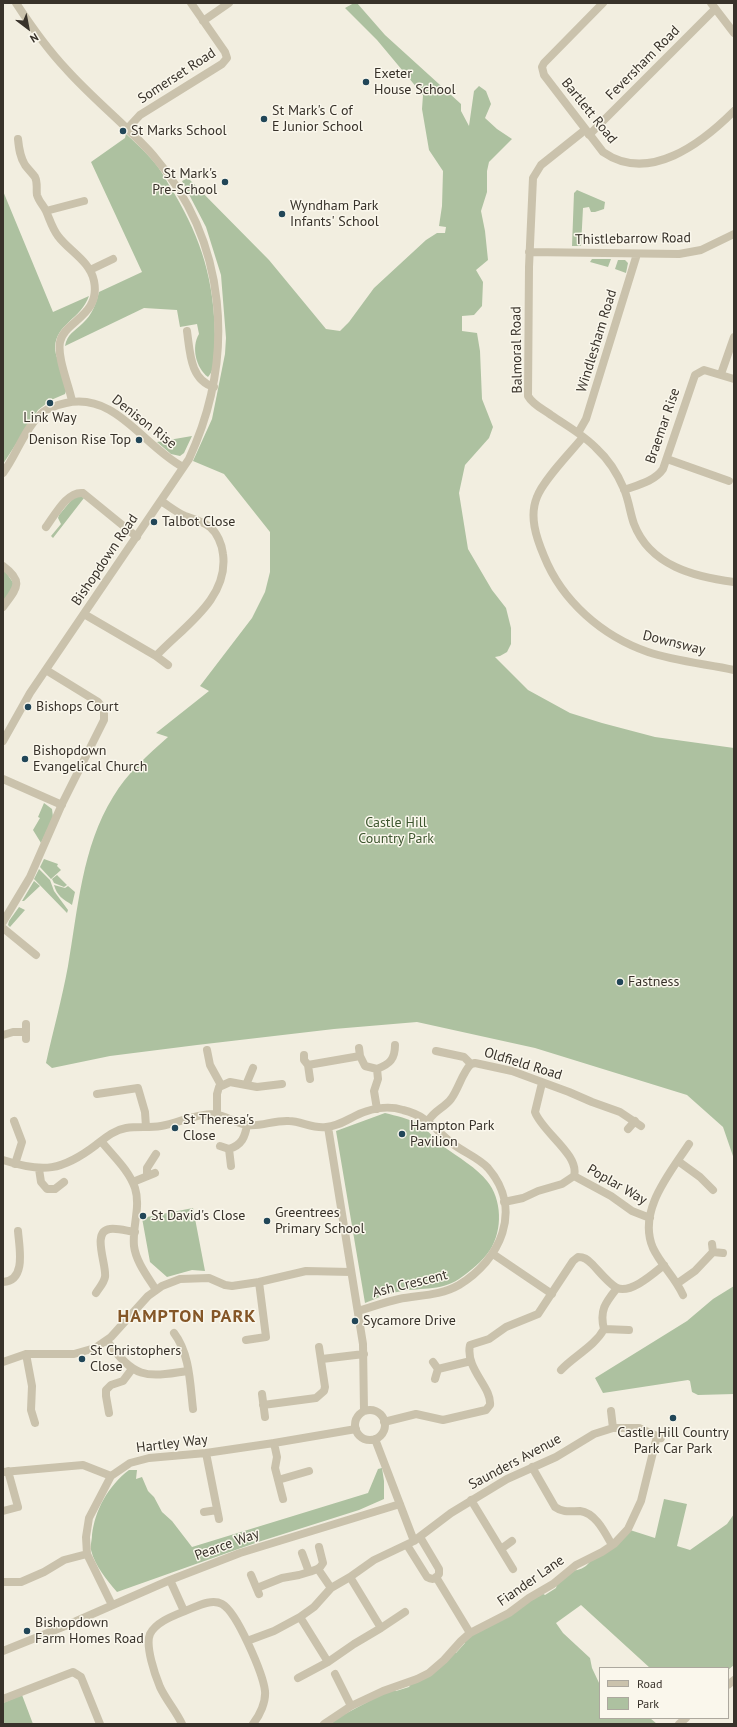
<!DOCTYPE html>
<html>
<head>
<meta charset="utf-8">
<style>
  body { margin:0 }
  #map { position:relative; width:737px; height:1727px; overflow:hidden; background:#f2eee0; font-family:"PT Sans",sans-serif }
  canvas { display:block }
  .frame { position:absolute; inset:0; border:4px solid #38322a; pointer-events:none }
  .legend { position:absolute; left:599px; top:1667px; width:130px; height:52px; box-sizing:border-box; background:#faf7ec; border:1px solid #aca89e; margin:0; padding:5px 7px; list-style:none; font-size:12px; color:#38322a }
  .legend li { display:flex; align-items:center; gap:8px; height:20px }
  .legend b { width:20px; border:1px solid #aca89e }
  .north { position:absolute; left:8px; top:8px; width:40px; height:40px; -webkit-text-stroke:3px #faf7ec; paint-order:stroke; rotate:148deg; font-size:11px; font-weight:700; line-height:16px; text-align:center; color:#38322a }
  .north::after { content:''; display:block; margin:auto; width:14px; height:18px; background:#38322a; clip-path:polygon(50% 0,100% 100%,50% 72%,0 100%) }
</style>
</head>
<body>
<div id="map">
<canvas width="737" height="1727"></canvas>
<div class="frame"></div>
<ul class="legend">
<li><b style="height:5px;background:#cac2ac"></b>Road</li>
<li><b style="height:11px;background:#adc1a0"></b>Park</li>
</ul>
<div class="north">N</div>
</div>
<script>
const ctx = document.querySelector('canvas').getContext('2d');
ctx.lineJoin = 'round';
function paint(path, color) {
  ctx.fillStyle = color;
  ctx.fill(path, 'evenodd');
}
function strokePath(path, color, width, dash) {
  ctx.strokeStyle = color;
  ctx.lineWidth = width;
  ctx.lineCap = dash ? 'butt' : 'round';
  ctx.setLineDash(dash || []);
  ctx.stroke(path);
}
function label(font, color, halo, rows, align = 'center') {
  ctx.font = font + ' "PT Sans",sans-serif';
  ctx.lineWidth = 3;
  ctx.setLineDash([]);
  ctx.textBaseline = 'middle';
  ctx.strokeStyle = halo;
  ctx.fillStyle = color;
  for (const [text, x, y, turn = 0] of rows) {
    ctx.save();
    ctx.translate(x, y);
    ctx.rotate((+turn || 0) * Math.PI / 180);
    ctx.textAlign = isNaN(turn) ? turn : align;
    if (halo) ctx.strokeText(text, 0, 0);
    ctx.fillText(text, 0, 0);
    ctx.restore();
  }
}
const green = new Path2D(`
  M354,3H357L385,35L461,104V111L469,126L474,91L479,86L486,91L491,104L485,118L497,129L512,139L489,162L487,171V192L481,211L485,231L488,260L476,270L483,282L482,306L474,315L462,316V331L477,333L480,351L482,399L493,427L489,438L465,465L459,493L468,549L492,590L506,608L511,628V644L507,652L500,656L495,657L528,690L570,713L602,723L655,737L734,748V1159L723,1127L687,1095L535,1048L417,1022L334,1029L197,1045L110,1056L52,1068L46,1063C53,1031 62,999 68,966C78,909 82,847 113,797C127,773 148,755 168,737L156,733L209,691L200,686L252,618L265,592L270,572V532L224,474L193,461L212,419L225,354L226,338L221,275L206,227L182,181L188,178L269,260L326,329L340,331L349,322L374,288L426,240L437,233H445L446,227L439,226L442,206L443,171L429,150L422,109L423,95L377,40L345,8Z
  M126,134C137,144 149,155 158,167C164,175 168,184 174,193C202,240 214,281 215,336C215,349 217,367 208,377C196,368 191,347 199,334L197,324L180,327L177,310L144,308L65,346C67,334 75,331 83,323C92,315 96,304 99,292L142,272L91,162L125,138Z
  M577,190L605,202L604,209L595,212H591L589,207L583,208L581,246H572L574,193Z
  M3,191L53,312L89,296C81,319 56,324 55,347C55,364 73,377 65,394L51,400L38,410L3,464Z
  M592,259H611L608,267L590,262Z
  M618,260H625L628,263L626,273L615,269Z
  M192,436L184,453L180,456L171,454L157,442Z
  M79,495L84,498L53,538L51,536L61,524L58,518L59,515L74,497Z
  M3,568L14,584L3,604Z
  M44,803L52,809L53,817L41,843L33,830L40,818L38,817Z
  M44,859L58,864L57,866L61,870L51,879L40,867Z
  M39,869L50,880L54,891L68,910L67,913L34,879Z
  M57,875L67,885L64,887L54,883L52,879Z
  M34,881L40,886L24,901H22Z
  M54,885L65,888L68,886L75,892L72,905C63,899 57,896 54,885Z
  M19,907L25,910L10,927L8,925L9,921Z
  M385,1113C396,1116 409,1118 419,1125C428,1130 436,1140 444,1147C457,1156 478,1169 487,1181C502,1199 503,1230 490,1250C483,1261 470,1271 459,1279C440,1292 418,1287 397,1292C386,1294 375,1299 365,1303L336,1131Z
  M193,1208L205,1271L192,1270L167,1277L150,1262L142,1218Z
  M734,1286V1394L698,1395L692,1392L690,1381L688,1380L603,1393L595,1378L687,1321L713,1299Z
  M382,1468L384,1481V1499L359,1510L258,1542L117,1592C107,1580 95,1566 91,1550C90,1546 92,1540 92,1535C95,1510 108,1486 129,1470H137L136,1479L142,1477L148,1491L154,1497L162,1512L172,1521L192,1547L368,1493L378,1469Z
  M664,1499L687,1504L677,1546L690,1550L727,1524L734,1514V1665L728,1670V1668H650L581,1605L556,1623L563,1633L590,1658L592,1668L600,1685V1718H650L657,1724H327C349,1711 371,1701 393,1688L396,1691L409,1687L411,1684L453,1652L456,1653L465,1643V1639L542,1593L545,1595L556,1588L557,1584L574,1570C579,1571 588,1566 590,1561L630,1530L655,1538Z
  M22,1695L33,1724H3V1703Z`);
const minor = new Path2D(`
  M603,3L544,63L542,67L544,75L603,152C649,184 702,143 734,111
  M711,3L734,33
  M203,21L229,3
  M128,128L140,115L222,64L227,58L225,52L191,3
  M585,130L541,165L533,178L529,267L528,396C533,405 543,409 551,415C567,426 584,435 597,449C609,460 618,475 624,489C629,501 630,513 634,524C650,566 695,577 734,582
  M589,135L715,9
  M18,139C19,149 20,157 25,165C28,169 32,173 35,177C38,183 36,189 37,195C39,202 44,206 46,211C50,220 52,228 58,236C69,251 90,261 94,281C101,316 64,321 60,342C57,358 69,385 72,401
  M46,211L84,201
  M529,252L679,254L701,250L734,234
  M90,270L113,259
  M187,331C190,352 190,380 214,387
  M721,374L734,337
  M578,433L586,419L637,254
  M583,437C571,452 543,480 537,497C529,516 536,537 544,556C562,601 602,636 648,652C675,661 706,664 734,670
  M667,459L729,481
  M3,473C16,456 24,430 39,416C46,408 56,405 66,403C116,392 143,446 183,467
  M624,490C638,485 655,481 663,469L695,375L704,370L734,379
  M46,527C55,515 67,491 83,493L137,537
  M3,566C25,582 16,589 3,607
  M84,614L156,656L168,665
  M156,656C183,627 229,599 223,554C222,544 217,533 210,527C202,521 193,519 185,516C176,512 169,506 161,501
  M3,741L30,693L189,459C236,357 228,242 153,155C126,125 94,100 67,70C48,50 31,26 16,3
  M3,779L62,805
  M3,922L30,877L62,804L104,720V710L98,702L46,670
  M3,928L36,955
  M26,1024V1039
  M3,1035L13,1032H26
  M359,1048L360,1056
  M207,1050L210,1065L221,1085
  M436,1051L464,1057L471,1064
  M304,1055V1060L308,1065L310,1079
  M308,1065L360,1056L365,1066L377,1069
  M542,1083L535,1112C542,1132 580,1155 574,1176
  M246,1085L257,1087L282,1084
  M97,1094L138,1088L145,1112L146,1127
  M377,1109L374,1091L378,1079L377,1069C390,1064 395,1059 395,1045
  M217,1115V1094L219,1087L230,1082L246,1085L253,1068
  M14,1121L22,1142L15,1164
  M428,1121C435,1110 444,1108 451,1099C459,1088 462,1073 471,1064L475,1063L512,1071L569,1092L592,1102L620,1112L641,1126
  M328,1127L363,1344L364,1411
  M628,1129L635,1121
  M101,1141C113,1156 129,1170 135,1188C141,1207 132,1227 134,1246C136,1262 148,1277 156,1290
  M220,1146L229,1149C242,1145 245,1137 247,1125
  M229,1149L231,1166
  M3,1160C43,1173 62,1171 96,1145C105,1138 114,1130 126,1128C138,1126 149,1128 161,1126C178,1123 195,1114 213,1114C225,1115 235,1123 247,1125C261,1127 274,1120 289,1121C301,1121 313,1129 326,1127C338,1126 345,1121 355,1116C369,1109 387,1105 403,1110C428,1116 435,1130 453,1144C465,1153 479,1158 488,1168C524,1210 500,1260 459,1285C440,1296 419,1295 399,1299C385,1302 372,1307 358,1311
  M678,1161L700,1177L713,1190
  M39,1169L41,1182L47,1189H55L64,1182
  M147,1176V1168L156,1154
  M133,1182L155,1173
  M504,1202L523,1198L538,1191L562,1184L574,1176L611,1196L632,1211L650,1218
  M712,1244L713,1252L723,1253
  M493,1254L552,1294
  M3,1282C27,1281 19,1246 18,1231
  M678,1283L695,1271L713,1252
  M96,1293C99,1288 104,1283 105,1277C107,1265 91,1231 110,1229C118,1228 127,1231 135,1232
  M683,1295C675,1277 661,1265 653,1248C637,1211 670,1173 689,1144
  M604,1329L629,1330
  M174,1333C190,1354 190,1384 193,1409
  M246,1340L266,1337L259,1282
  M107,1341C135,1378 143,1378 188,1371
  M26,1354L32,1386L31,1410L35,1423
  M322,1359L364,1354
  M3,1362L26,1354H74L95,1348L111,1337L148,1296L162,1286L180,1279L209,1278L225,1285L232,1286L259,1282L306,1271L351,1272
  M433,1362L438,1369
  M561,1370C574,1356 595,1346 604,1329C599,1310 606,1302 617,1288
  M435,1379L438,1369L471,1361
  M262,1394L265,1417
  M263,1405L316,1398L324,1391L325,1387L319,1347
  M355 1425a15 15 0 1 1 30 0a15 15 0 1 1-30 0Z
  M109,1413L106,1396V1390L111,1385L123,1381L132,1369
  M384,1422L416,1414L443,1420L486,1410L490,1405C492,1387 465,1369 470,1345L489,1339L506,1327L538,1314L573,1261L578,1257C584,1257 587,1259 592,1264C598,1270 609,1284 617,1288C631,1294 654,1273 664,1265
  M613,1428H639L661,1438
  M375,1439L414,1541
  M274,1443L277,1457L275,1468L283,1499
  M206,1453L219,1519
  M532,1467L555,1507C563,1513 571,1511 580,1511C596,1513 605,1533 612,1545
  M3,1472L83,1465L111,1476
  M278,1480L309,1471
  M471,1500L513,1569
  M3,1511L18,1507L8,1471
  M204,1512L217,1510
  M407,1545L427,1577C432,1580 436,1579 439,1574V1569L420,1537
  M501,1549L512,1541
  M302,1553L309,1572C315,1570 320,1569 323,1563L319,1547
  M318,1569L331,1588
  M251,1575L259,1594
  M436,1577L470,1633
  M170,1580L184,1611
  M3,1582H21L44,1572L64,1560L87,1554
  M257,1588L282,1578L299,1575L309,1572
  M112,1605L87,1554L86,1537L89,1518L111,1476L130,1463L149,1458L206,1453L274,1443L356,1429
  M300,1617L328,1662
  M381,1628L405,1612
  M247,1641L274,1631L300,1617L314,1607L331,1588L350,1577L374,1560L414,1541L451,1513L507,1479L556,1457L594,1434L613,1428L611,1411
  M3,1651L65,1626L170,1580L240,1553L400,1504
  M335,1674L351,1706
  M298,1678L328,1662L354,1644L381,1628L350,1577
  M728,1685L734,1680
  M3,1699L73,1672L81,1677L100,1724
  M182,1724C176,1711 166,1700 160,1687C155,1675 145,1646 150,1634C156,1622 173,1616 185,1611C196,1607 211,1598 222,1604C237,1612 263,1674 265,1691C266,1702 260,1715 253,1724
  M324,1724L351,1706L383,1691L417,1679L429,1673L444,1660L461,1641L470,1633L509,1613L529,1598L553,1584L576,1565L602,1552L614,1544L628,1529L641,1501L657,1436
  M679,1724L686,1718`);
const markers = [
  [366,82,4,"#214658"],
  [264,119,4,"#214658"],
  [123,131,4,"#214658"],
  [225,182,4,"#214658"],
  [282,214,4,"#214658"],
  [50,403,4,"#214658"],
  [139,440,4,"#214658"],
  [154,522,4,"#214658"],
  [28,707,4,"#214658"],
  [25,759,4,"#214658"],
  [620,982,4,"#214658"],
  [175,1128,4,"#214658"],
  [402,1134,4,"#214658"],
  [143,1216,4,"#214658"],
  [267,1221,4,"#214658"],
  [355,1321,4,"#214658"],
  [82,1359,4,"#214658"],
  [673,1418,4,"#214658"],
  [27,1631,4,"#214658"]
];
const streetNames = [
  ["Feversham Road",643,63,-45],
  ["Somerset Road",177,76,-33],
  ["Bartlett Road",589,111,51],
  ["Thistlebarrow Road",633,239,-1],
  ["Windlesham Road",597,341,-73],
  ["Balmoral Road",517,350,-91],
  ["Denison Rise",144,422,38],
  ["Braemar Rise",663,426,-71],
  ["Bishopdown Road",105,560,-56],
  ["Downsway",674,643,14],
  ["Oldfield Road",523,1064,17],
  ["Poplar Way",617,1185,30],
  ["Ash Crescent",410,1284,-14],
  ["Hartley Way",172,1444,-7],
  ["Saunders Avenue",515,1462,-28],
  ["Pearce Way",227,1545,-20],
  ["Fiander Lane",531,1581,-35]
];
const poiNames = [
  ["Exeter",374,74],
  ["House School",374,90],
  ["St Mark's C of",272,111],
  ["E Junior School",272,127],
  ["St Marks School",131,131],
  ["St Mark's",217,174,"right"],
  ["Pre-School",217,190,"right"],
  ["Wyndham Park",290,206],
  ["Infants' School",290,222],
  ["Link Way",50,418,"center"],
  ["Denison Rise Top",131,440,"right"],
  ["Talbot Close",162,522],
  ["Bishops Court",36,707],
  ["Bishopdown",33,751],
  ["Evangelical Church",33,767],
  ["Fastness",628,982],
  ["St Theresa's",183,1120],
  ["Close",183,1136],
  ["Hampton Park",410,1126],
  ["Pavilion",410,1142],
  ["Greentrees",275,1213],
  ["Primary School",275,1229],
  ["St David's Close",151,1216],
  ["Sycamore Drive",363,1321],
  ["St Christophers",90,1351],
  ["Close",90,1367],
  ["Castle Hill Country",673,1433,"center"],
  ["Park Car Park",673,1449,"center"],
  ["Bishopdown",35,1623],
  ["Farm Homes Road",35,1639]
];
const parkNames = [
  ["Castle Hill",396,823],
  ["Country Park",396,839]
];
const districtNames = [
  ["HAMPTON PARK",187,1317]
];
paint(green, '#adc1a0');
strokePath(minor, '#cac2ac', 8);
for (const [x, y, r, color] of markers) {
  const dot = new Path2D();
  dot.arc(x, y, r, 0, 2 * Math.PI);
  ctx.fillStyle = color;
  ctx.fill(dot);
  strokePath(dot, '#faf7ec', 1.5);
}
label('14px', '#38322a', '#faf7ec', streetNames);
label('14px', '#38322a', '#faf7ec', poiNames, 'left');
label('14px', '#3d562f', '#faf7ec', parkNames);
ctx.letterSpacing = '1px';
label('bold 18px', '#845627', '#faf7ec', districtNames);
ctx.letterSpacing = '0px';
</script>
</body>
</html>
